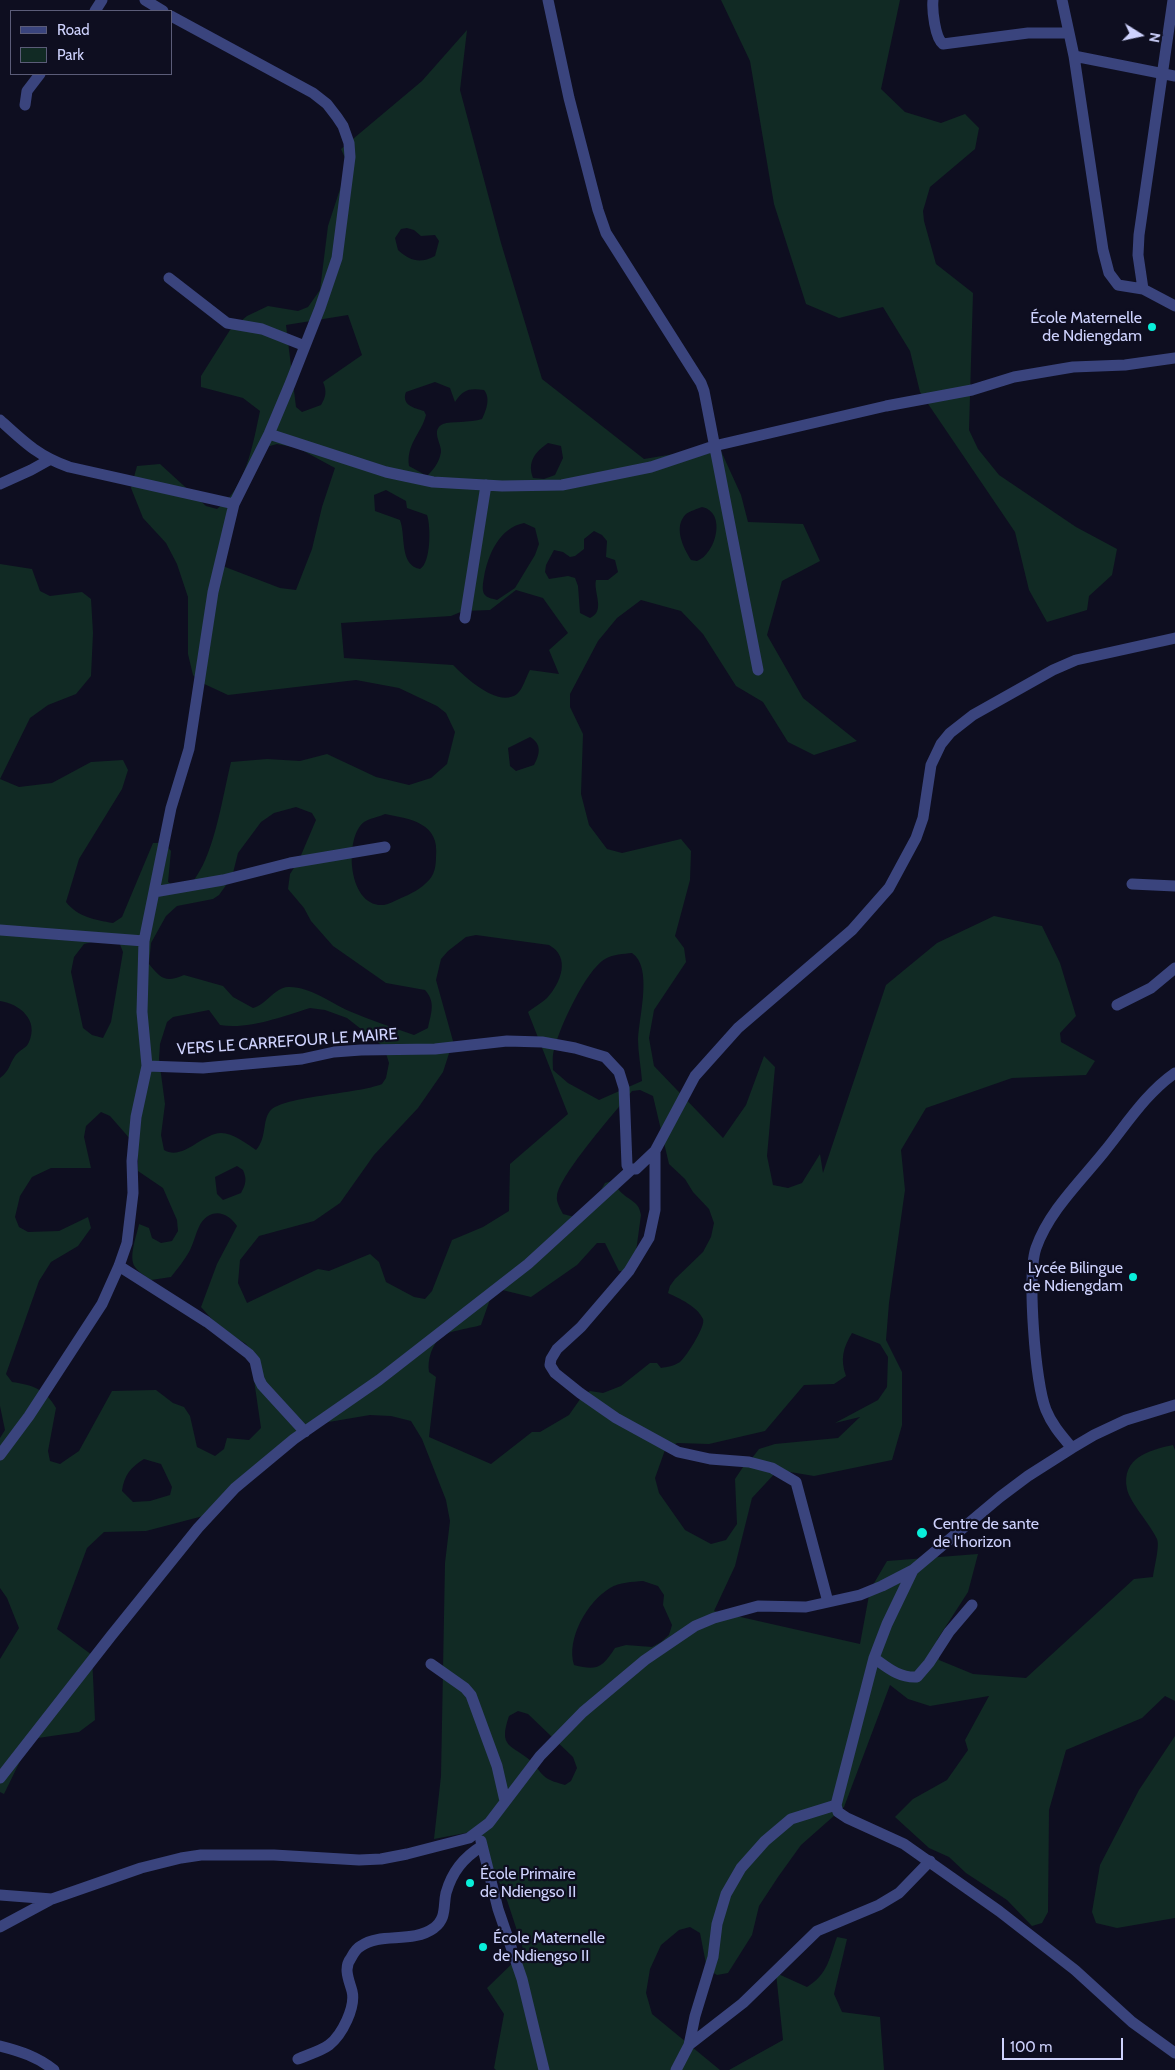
<!DOCTYPE html>
<html>
<head>
<meta charset="utf-8">
<style>
  body { margin:0 }
  #map { position:relative; width:1175px; height:2070px; overflow:hidden; background:#0e0e20; font-family:Cabin,sans-serif }
  canvas { display:block }
  .legend { position:absolute; left:10px; top:10px; width:162px; height:65px; box-sizing:border-box; background:#0e0e20; border:1px solid #5b5c78; margin:0; padding:6px 9px; list-style:none; font-size:15px; color:#ced2fd }
  .legend li { display:flex; align-items:center; gap:10px; height:25px }
  .legend b { width:25px; border:1px solid #5b5c78 }
  .north { position:absolute; left:1115px; top:10px; width:50px; height:50px; -webkit-text-stroke:4px #0e0e20; paint-order:stroke; rotate:100deg; font-size:14px; font-weight:700; line-height:20px; text-align:center; color:#ced2fd }
  .north::after { content:''; display:block; margin:auto; width:18px; height:22px; background:#ced2fd; clip-path:polygon(50% 0,100% 100%,50% 72%,0 100%) }
  .scale { position:absolute; left:1002px; top:2038px; width:121px; height:22px; box-sizing:border-box; border:2px solid #ced2fd; border-top:0; padding-left:6px; font-size:15px; line-height:18px; white-space:nowrap; color:#ced2fd; -webkit-text-stroke:4px #0e0e20; paint-order:stroke }
</style>
</head>
<body>
<div id="map">
<canvas width="1175" height="2070"></canvas>
<ul class="legend">
<li><b style="height:6px;background:#3a447d"></b>Road</li>
<li><b style="height:14px;background:#112a24"></b>Park</li>
</ul>
<div class="north">N</div>
<div class="scale">100 m</div>
</div>
<script>
const ctx = document.querySelector('canvas').getContext('2d');
ctx.lineJoin = 'round';
function paint(path, color) {
  ctx.fillStyle = color;
  ctx.fill(path, 'evenodd');
}
function strokePath(path, color, width, dash) {
  ctx.strokeStyle = color;
  ctx.lineWidth = width;
  ctx.lineCap = dash ? 'butt' : 'round';
  ctx.setLineDash(dash || []);
  ctx.stroke(path);
}
function label(font, color, halo, rows, align = 'center') {
  ctx.font = font + ' Cabin,sans-serif';
  ctx.lineWidth = 4.5;
  ctx.setLineDash([]);
  ctx.textBaseline = 'middle';
  ctx.strokeStyle = halo;
  ctx.fillStyle = color;
  for (const [text, x, y, turn = 0] of rows) {
    ctx.save();
    ctx.translate(x, y);
    ctx.rotate((+turn || 0) * Math.PI / 180);
    ctx.textAlign = isNaN(turn) ? turn : align;
    if (halo) ctx.strokeText(text, 0, 0);
    ctx.fillText(text, 0, 0);
    ctx.restore();
  }
}
const green = new Path2D(`
  M721,0H900L881,89L905,112L941,123L965,114L979,128L975,149L930,187L923,211L924,221L936,264L973,293L969,430L978,449L999,475L1076,527L1117,549L1112,575L1089,596L1087,610L1047,622L1029,590L1015,532L920,392L910,351L883,307L839,318L806,304L774,204L750,61Z
  M467,30L460,90L501,243L542,379L644,459L692,451L716,440L741,495L748,522L803,524L820,561L782,581L767,635L803,698L857,741L814,755L788,742L763,702L736,686L703,634L681,611L641,600L617,618L598,641L570,694V707L583,734L581,794L589,825L607,849L622,853L681,839L691,851L690,880L675,936L684,948L686,962L654,1010L649,1038L654,1066L723,1138L746,1105L764,1056L775,1067L767,1156L773,1185L788,1188L802,1183L820,1154L823,1173L886,985L937,943L994,916L1042,926L1060,963L1076,1016L1060,1033L1061,1042L1095,1061L1086,1075L1012,1078L926,1108L901,1150L905,1190L889,1303L886,1340L902,1372V1425L892,1460L814,1476L778,1470L752,1498L735,1566L714,1611L860,1644L870,1590L887,1561L978,1554L968,1592L937,1640L939,1660L973,1674L1026,1678L1134,1579L1153,1577C1154,1568 1160,1546 1157,1539C1151,1525 1130,1503 1127,1489C1121,1458 1149,1450 1173,1445L1175,1450V1701L1165,1696L1142,1718L1066,1750L1049,1810L1048,1912L1042,1923L1032,1926L1007,1900L966,1873L949,1857L929,1848L895,1817L913,1799L947,1780L968,1750L965,1740L989,1696L930,1706L908,1699L890,1685L844,1807L801,1845L778,1877L759,1906L752,1935L728,1973L717,1975L707,1969L700,1933L690,1927L679,1930L661,1945L650,1969L646,1993L652,2014L720,2070H496L494,2068L504,2014L487,1988L524,1952L504,1891L471,1832L434,1839L441,1776L445,1563L450,1521L446,1500L422,1439L411,1421L391,1416L370,1415L305,1426L207,1515L146,1531L104,1532L87,1548L57,1629L92,1655L95,1720L79,1732L38,1738L24,1753L4,1794L0,1792V1659L19,1628L7,1598L0,1588V1438L5,1430L0,1406V1078C10,1070 9,1065 15,1056C19,1050 27,1048 29,1042C39,1020 20,1004 0,1001V779L19,787L52,783L91,762L123,760L128,770L122,789L79,859L66,902C78,917 95,920 113,923L122,917L153,843H164L171,851L168,882L177,888C185,886 192,884 196,877C215,850 223,795 231,762L267,759L300,761L327,754L376,777L409,785L431,778L447,764L455,732L446,713L437,706L399,688L356,680L228,695L200,682L193,675L188,654V597L177,564L166,543L143,518L131,488L137,466L160,464L206,506L217,509C246,488 253,444 260,411L243,398L201,387V376L230,330L247,316L268,306L298,311L308,307L320,290L328,226L342,183L345,158L341,149L422,81ZM407,228L414,230L421,236L435,235L439,241L435,256C420,264 410,261 398,250L395,238L401,229ZM348,315L362,355L323,382C327,391 326,397 321,405L302,412L296,407L286,325ZM435,382L450,388L455,402C463,389 470,388 484,390C491,398 486,411 482,419C470,423 451,421 443,424C430,430 442,444 441,452C439,463 434,469 427,476L409,466C406,444 421,434 426,415L424,411C414,408 401,405 406,392ZM548,443L561,446L563,458L555,475L544,479L533,478C527,462 535,452 548,443ZM277,444L298,448L335,468L322,507L312,549L296,590L280,588L220,565L231,516L266,447ZM386,490L406,501L407,508L427,515C431,526 431,563 420,569C399,565 406,536 400,520L375,511L374,495ZM702,507C727,512 716,554 697,561L691,560C683,547 673,527 686,514C690,511 697,509 702,507ZM524,523L535,528L539,544L535,555L515,588L497,600C494,599 488,598 486,596C481,593 483,583 484,577C488,555 499,528 524,523ZM594,531L602,535L607,541L606,557L615,560L618,572L608,580H596C593,592 606,611 590,618L580,613L578,586L575,578L568,576L549,579L545,572L546,565L554,550L563,552L570,557L575,556L584,549V539ZM516,590L543,598L568,633L549,650L559,674L530,670C526,677 523,689 517,694C498,708 466,678 453,665L344,658L341,623L451,616L463,611L490,610ZM530,737C542,744 540,754 534,765L516,771L510,766L508,748ZM296,807L312,813L316,820L299,860L290,874L288,889L304,908L311,921L333,946L386,983L425,990C436,1002 431,1013 428,1028L414,1035C392,1027 370,1020 349,1011C331,1003 309,986 288,987C274,988 266,1005 253,1008L233,997L223,986L184,975C166,983 161,979 149,964L151,943L166,916L177,906L213,899L219,895L232,877L238,853L261,822L274,813ZM385,814C411,819 440,823 436,857C436,864 435,873 430,879C421,889 411,894 399,899C394,901 389,904 384,905C347,908 344,837 364,822C370,818 379,817 385,814ZM476,935L549,945C571,957 561,983 547,998C542,1003 534,1007 528,1012L568,1114L510,1164L509,1211L483,1227L452,1240L432,1291L425,1299L414,1297L386,1282L379,1262L370,1254L329,1271L318,1269L247,1303L238,1283L240,1260L259,1236L314,1221L340,1203L374,1155L418,1108L443,1072L453,1041L436,980L441,959L448,951L466,937ZM104,939L119,942L123,952L111,1022L103,1038L92,1035L83,1028L71,972L74,957L84,944ZM632,953C653,967 639,1016 638,1039C638,1053 641,1067 642,1081L599,1100L568,1083L553,1070C553,1063 552,1056 554,1050C559,1028 586,970 605,959C614,954 623,954 632,953ZM310,1008L325,1010L347,1018L384,1047L389,1063L386,1078L382,1084C358,1094 283,1096 270,1111C262,1121 267,1138 256,1150C247,1144 233,1133 221,1133C201,1134 183,1161 164,1150L161,1135L165,1104L159,1059L160,1044L167,1022L173,1017L209,1010L220,1025C248,1030 284,1016 310,1008ZM640,1090L653,1096L669,1164L685,1179L693,1192L709,1209L714,1223L711,1237L703,1252L675,1279L670,1286L668,1293C680,1299 697,1306 703,1319C706,1326 686,1357 680,1362C674,1366 667,1367 661,1368L657,1363H650L621,1386L603,1393L590,1391L583,1395L569,1415L540,1432H532L491,1464L429,1437L436,1377L429,1372C427,1360 432,1344 442,1336C449,1331 472,1328 481,1325L494,1288L531,1297L577,1265L597,1243H605L619,1271H626L635,1259L641,1215C639,1202 632,1202 623,1194C619,1191 615,1185 612,1181L605,1183L590,1209L578,1218L563,1214C560,1208 556,1202 557,1196C559,1175 617,1110 632,1091ZM101,1112L110,1116L138,1148V1171L163,1188L177,1220L178,1231L172,1241L161,1243L152,1238L149,1228L139,1224C137,1235 128,1257 135,1267C139,1273 146,1276 151,1280L171,1277C177,1269 184,1261 189,1252C194,1243 196,1231 201,1223C213,1207 228,1213 237,1226L217,1264L201,1307L219,1327L246,1344L253,1353V1373L261,1428L249,1440L227,1438L224,1449L215,1456L197,1447L190,1416L184,1407L173,1403L156,1390L112,1391L79,1451L60,1464L50,1461L48,1451L56,1408C45,1389 33,1385 12,1382L6,1374L39,1281L51,1262L78,1246L91,1228L88,1217L59,1231L28,1232L19,1227L15,1217L20,1196L32,1177L51,1168H91L84,1137L86,1126ZM237,1166L243,1170C247,1179 246,1184 241,1193L223,1200L217,1194L215,1177ZM852,1333L880,1344L888,1357L887,1387L878,1400L835,1423L860,1417L838,1438L775,1444L759,1449L749,1462L743,1467L735,1479L737,1524L726,1540L711,1544L685,1530L659,1493L655,1478L665,1450L677,1443L709,1444L765,1431L804,1385L834,1384L846,1376C840,1359 843,1348 852,1333ZM144,1459L161,1464L172,1487L170,1495L150,1501L133,1502L122,1491C124,1475 131,1467 144,1459ZM643,1581L658,1586L664,1595L663,1605L672,1625L669,1635L661,1642L652,1647L626,1645L615,1648C602,1668 597,1671 574,1665C566,1639 587,1602 610,1588C620,1582 632,1582 643,1581ZM518,1711L528,1714L573,1757L577,1768L571,1781L565,1785C559,1783 549,1781 544,1776C539,1772 536,1765 531,1761C511,1744 498,1748 509,1716Z
  M0,564L32,569L40,591L50,596L82,592L91,599L93,633L91,676L76,694L48,705L30,718L0,779Z
  M1175,1736V1918L1117,1928L1096,1923L1092,1912L1100,1865L1139,1790Z
  M837,1937L847,1939L834,1994L842,2012L880,2017L884,2070H729L783,2040L776,1973L807,1987C828,1974 829,1959 837,1937Z`);
const minor = new Path2D(`
  M145,0L163,11
  M548,0L569,98L598,210L606,233L701,383L704,391L758,670
  M933,0C932,10 935,38 943,44L1028,33H1068
  M1062,0L1074,56L1103,250L1109,273L1118,285L1143,289
  M1173,0L1139,235L1138,255L1143,289L1175,306
  M95,11L102,0
  M1074,56L1175,76
  M25,105L27,91L40,74
  M169,278L227,323L262,329L305,346
  M0,420C24,442 38,456 69,467L234,504
  M269,434L386,472L433,482L502,486L562,485L651,467L714,446L886,406L972,390L1014,377L1073,367L1125,365L1175,358
  M0,484L31,470L49,460
  M465,618L486,485
  M1132,884L1175,886
  M154,892L223,880L290,863L385,847
  M0,930L144,941
  M1117,1005L1151,988L1175,968
  M147,1066L203,1068L302,1059L334,1052L361,1050L435,1049L507,1041L542,1042L575,1048L605,1057L619,1072L624,1088L627,1165L629,1169H636L655,1151
  M119,1266L207,1322L249,1354L255,1361L259,1379L262,1385L305,1432
  M1072,1448C1062,1436 1052,1425 1046,1410C1035,1383 1027,1275 1036,1248C1049,1211 1080,1182 1104,1152C1126,1125 1146,1093 1175,1073
  M0,1455L29,1416L102,1304L119,1266L127,1243L133,1193L132,1161L136,1117L147,1066L142,1012L144,941L171,808L189,749L213,592L234,504L269,434L290,384L320,308L337,258L350,157L349,143L343,126L337,117L327,104L313,93L171,16
  M913,1570L887,1624L874,1658L836,1805L838,1812L847,1818L904,1844L999,1911L1075,1970L1132,2022L1175,2053
  M828,1602L796,1482L772,1468L749,1462L710,1459L678,1452L616,1418L580,1393L555,1373L550,1365L551,1359L557,1349L581,1327L629,1271L649,1238L655,1210V1151L695,1076L738,1028L852,930L889,888L916,838L923,818L931,765L941,744L950,733L973,715L1053,670L1076,660L1175,638
  M874,1658C888,1668 899,1678 917,1677L929,1663L949,1632L972,1605
  M431,1664L465,1688L471,1695L497,1766L505,1801
  M0,1778L111,1636L198,1528L235,1488L294,1439L379,1380L528,1264L632,1169
  M481,1841L498,1909L522,1979L544,2070
  M0,1895L52,1899
  M0,1927L52,1899L141,1868L181,1858L201,1855H274L359,1860L381,1859L407,1854L469,1838L489,1823L540,1756L583,1712L645,1660L695,1626L714,1618L758,1606L806,1607L860,1595L882,1586L913,1570L1000,1497L1028,1476L1072,1448L1094,1435L1126,1420L1175,1405
  M689,2045L743,2003L817,1931L879,1905L899,1893L930,1861
  M0,2046C20,2051 38,2057 54,2070
  M298,2059C307,2055 321,2051 329,2045C342,2035 356,2007 352,1991C349,1980 343,1968 351,1958C353,1954 357,1948 361,1946C381,1932 412,1944 434,1928C447,1918 443,1906 446,1893C452,1872 463,1858 482,1846
  M676,2070L689,2045L695,2016L713,1957L717,1924L726,1894L741,1868L765,1841L791,1819L836,1805`);
const markers = [
  [1152,327,5,"#09efda"],
  [1133,1277,5,"#09efda"],
  [922,1533,6,"#09efda"],
  [470,1883,5,"#09efda"],
  [483,1947,5,"#09efda"]
];
const poiNames = [
  ["École Maternelle",1142,318,"right"],
  ["de Ndiengdam",1142,336,"right"],
  ["Lycée Bilingue",1123,1268,"right"],
  ["de Ndiengdam",1123,1286,"right"],
  ["Centre de sante",933,1524],
  ["de l'horizon",933,1542],
  ["École Primaire",480,1874],
  ["de Ndiengso II",480,1892],
  ["École Maternelle",493,1938],
  ["de Ndiengso II",493,1956]
];
const streetNames = [
  ["VERS LE CARREFOUR LE MAIRE",287,1042,-4]
];
paint(green, '#112a24');
strokePath(minor, '#3a447d', 11);
for (const [x, y, r, color] of markers) {
  const dot = new Path2D();
  dot.arc(x, y, r, 0, 2 * Math.PI);
  ctx.fillStyle = color;
  ctx.fill(dot);
  strokePath(dot, '#0e0e20', 2);
}
label('16px', '#ced2fd', '#0e0e20', poiNames, 'left');
label('16px', '#ced2fd', '#0e0e20', streetNames);
</script>
</body>
</html>
